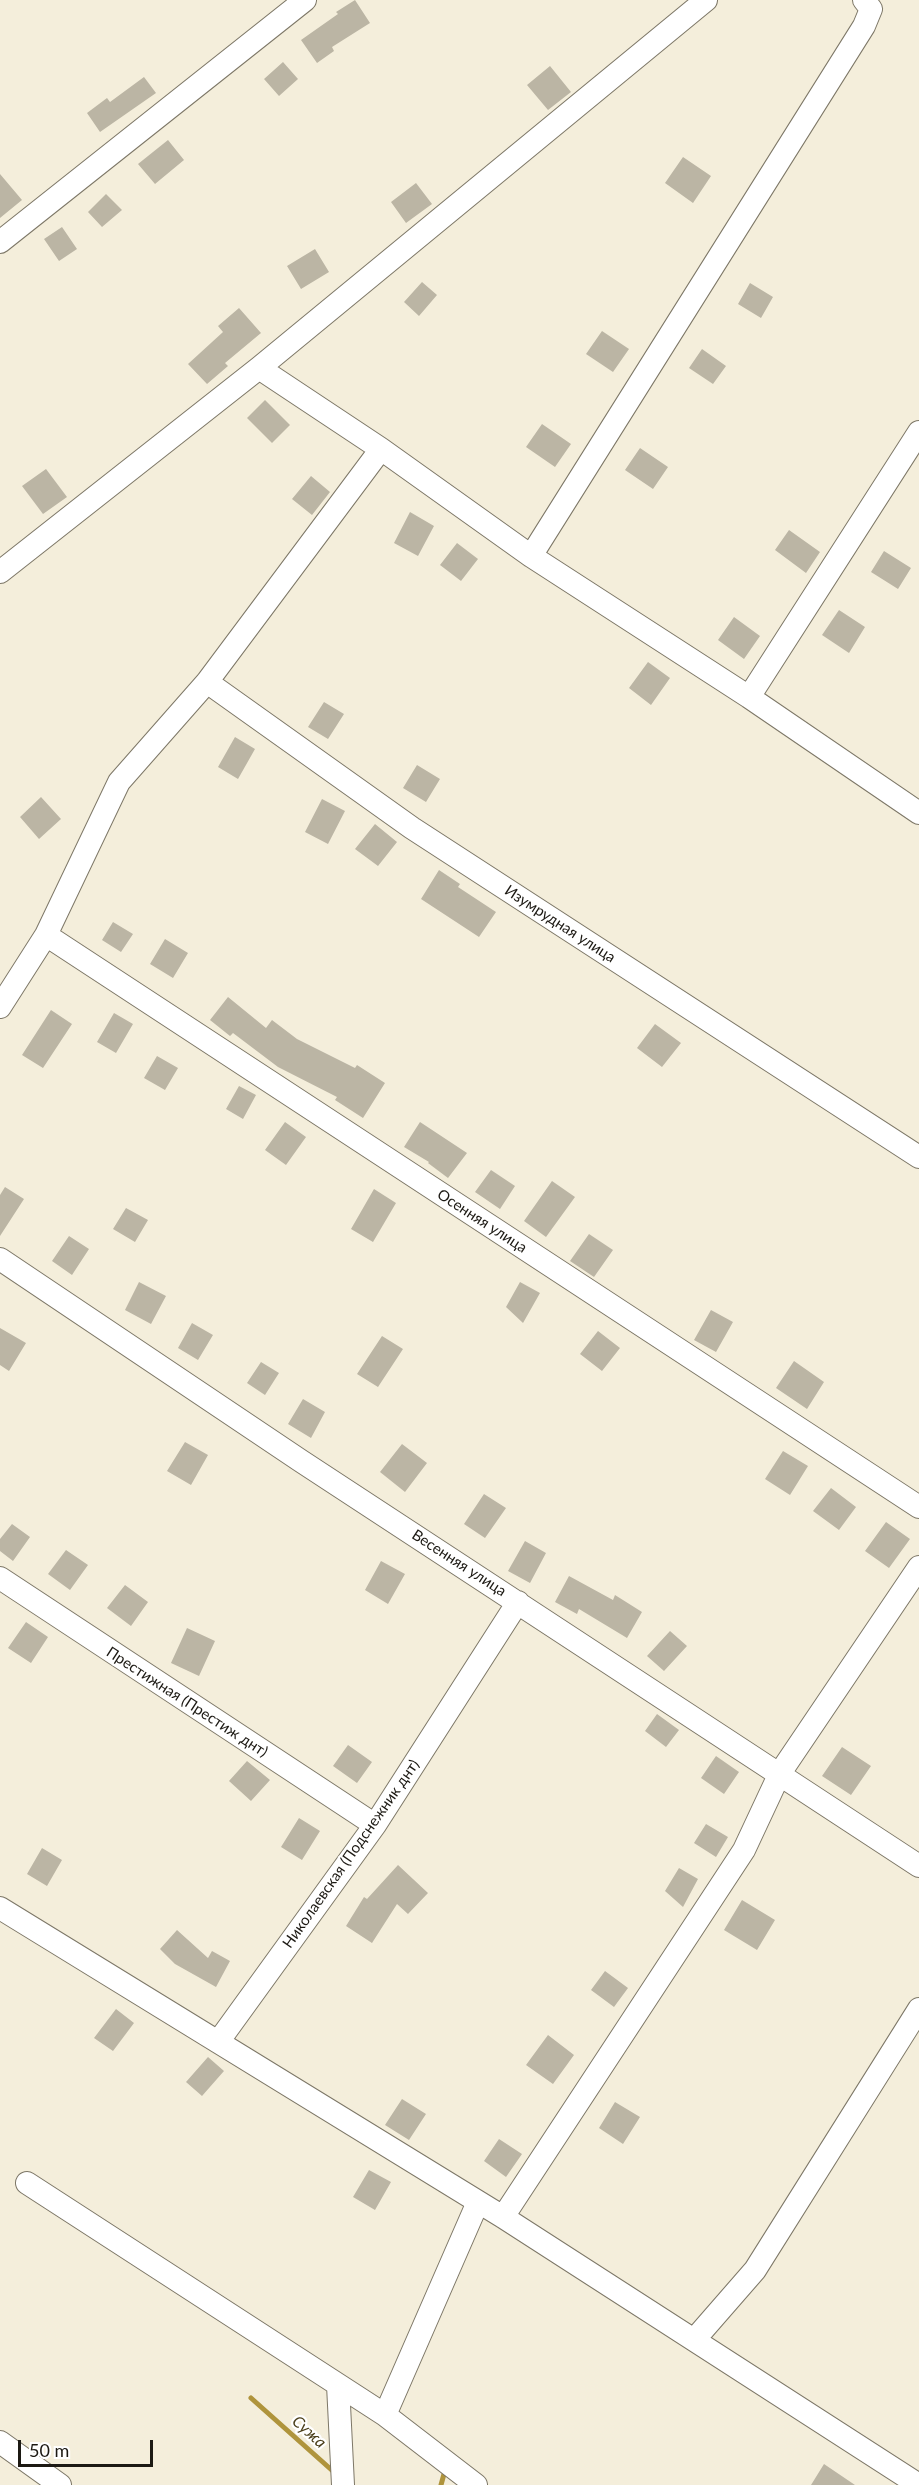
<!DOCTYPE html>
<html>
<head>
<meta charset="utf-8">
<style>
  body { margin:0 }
  #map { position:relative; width:919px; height:2485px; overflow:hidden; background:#f4eedb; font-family:Lato,sans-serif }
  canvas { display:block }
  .scale { position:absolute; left:18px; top:2440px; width:135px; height:27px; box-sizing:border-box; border:3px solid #1c1913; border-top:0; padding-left:8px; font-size:18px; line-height:21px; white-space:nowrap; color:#1c1913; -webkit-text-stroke:4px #fff; paint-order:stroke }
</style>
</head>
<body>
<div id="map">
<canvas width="919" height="2485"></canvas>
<div class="scale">50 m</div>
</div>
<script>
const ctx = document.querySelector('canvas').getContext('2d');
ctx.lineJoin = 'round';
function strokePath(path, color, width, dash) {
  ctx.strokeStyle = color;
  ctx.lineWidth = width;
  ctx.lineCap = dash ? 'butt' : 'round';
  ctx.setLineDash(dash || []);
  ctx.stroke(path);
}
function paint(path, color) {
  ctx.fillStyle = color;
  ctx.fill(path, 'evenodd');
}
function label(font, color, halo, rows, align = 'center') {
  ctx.font = font + ' Lato,sans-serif';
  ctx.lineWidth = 4.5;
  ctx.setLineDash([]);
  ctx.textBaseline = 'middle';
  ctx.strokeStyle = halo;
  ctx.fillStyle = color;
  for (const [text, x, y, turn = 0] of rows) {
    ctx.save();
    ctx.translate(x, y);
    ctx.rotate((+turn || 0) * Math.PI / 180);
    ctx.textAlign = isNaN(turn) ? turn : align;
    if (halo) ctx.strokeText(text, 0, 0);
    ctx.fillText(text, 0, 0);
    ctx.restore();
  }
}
const stream = new Path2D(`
  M251,2398L335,2473
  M441,2485L444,2474H449`);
const building = new Path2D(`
  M355,0L370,23L332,47L334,51L317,63L301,40L338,14L336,12Z
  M283,62L298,79L279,96L264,79Z
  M550,66L571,92L548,110L527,85Z
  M144,77L156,93L100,132L87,113L107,98L110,102Z
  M168,140L184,160L155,184L138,164Z
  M683,157L711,176L693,203L665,183Z
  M0,174L22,200L0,218Z
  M416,183L432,204L406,223L391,202Z
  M106,194L122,210L102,227L88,212Z
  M62,227L77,249L59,261L44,239Z
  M315,249L329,272L301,289L287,266Z
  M422,282L437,295L419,316L404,302Z
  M750,283L773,297L761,318L738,304Z
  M239,308L261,333L225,363L228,366L207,384L188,364L223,332L218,326Z
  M602,331L629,349L613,372L586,354Z
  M702,349L726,366L713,384L689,368Z
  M265,400L290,425L272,443L247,418Z
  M542,424L571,444L555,467L526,447Z
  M640,448L668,467L653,489L625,470Z
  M46,469L67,497L43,514L22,486Z
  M311,476L330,492L312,515L292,499Z
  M410,512L434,526L418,556L394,543Z
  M789,530L820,552L806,573L775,550Z
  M457,543L478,559L461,581L440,565Z
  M884,551L911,568L898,589L871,572Z
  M839,610L865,627L849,653L822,635Z
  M734,617L760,636L744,659L718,640Z
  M648,662L670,678L651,705L629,688Z
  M324,702L344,714L328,739L308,727Z
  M235,737L255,749L238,779L218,767Z
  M417,765L440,779L426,802L403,788Z
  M41,797L61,819L39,839L20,817Z
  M322,799L345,811L328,844L305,832Z
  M375,824L397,842L378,866L355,849Z
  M439,870L460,884L458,887L496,912L479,937L421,899Z
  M113,922L133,934L121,952L102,940Z
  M165,939L188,953L173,978L150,964Z
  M228,997L266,1028L272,1020L297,1039L355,1068L357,1065L385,1083L363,1118L335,1100L337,1097L278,1067L233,1033L230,1036L210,1020Z
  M51,1010L72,1024L43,1068L22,1055Z
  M114,1013L133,1024L116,1053L97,1042Z
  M655,1024L681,1043L662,1067L637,1048Z
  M157,1056L178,1068L165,1090L144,1078Z
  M239,1086L256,1095L243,1119L226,1109Z
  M285,1122L306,1137L286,1165L265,1150Z
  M420,1122L467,1153L448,1178L428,1163L429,1162L404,1147Z
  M491,1170L515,1186L500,1209L475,1192Z
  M552,1181L575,1197L546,1237L524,1221Z
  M5,1187L24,1199L0,1236V1195Z
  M374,1189L396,1203L373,1242L351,1229Z
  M126,1208L148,1220L135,1242L113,1229Z
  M589,1234L613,1250L594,1277L570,1261Z
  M69,1236L89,1249L72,1275L52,1261Z
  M139,1282L166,1296L151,1324L125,1310Z
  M520,1282L540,1293L523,1323L506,1307Z
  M711,1310L733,1322L716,1352L694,1340Z
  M192,1323L213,1335L198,1360L178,1348Z
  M0,1328L26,1343L9,1371L0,1365Z
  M598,1331L620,1348L602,1371L580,1354Z
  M382,1336L403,1349L378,1387L357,1374Z
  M794,1361L824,1382L807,1409L776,1388Z
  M261,1362L279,1373L265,1395L247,1383Z
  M303,1399L325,1412L311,1438L288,1424Z
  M185,1442L208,1455L191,1485L167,1471Z
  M402,1444L427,1463L405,1492L380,1472Z
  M783,1451L808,1466L790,1495L765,1479Z
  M831,1488L856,1507L839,1530L813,1511Z
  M484,1494L506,1508L485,1538L464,1524Z
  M886,1522L910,1539L889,1568L865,1551Z
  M12,1524L30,1537L13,1561L0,1551V1539Z
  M525,1541L546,1553L530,1583L508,1571Z
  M66,1550L88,1565L70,1590L48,1574Z
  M381,1561L405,1574L388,1604L365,1590Z
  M569,1576L613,1600L615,1595L642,1612L627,1638L579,1609L577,1614L555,1602Z
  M125,1585L148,1602L131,1626L107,1608Z
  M26,1622L48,1637L31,1663L8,1648Z
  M187,1628L215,1641L199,1676L171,1663Z
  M670,1631L687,1646L664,1671L647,1656Z
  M657,1714L679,1730L666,1747L645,1731Z
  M348,1745L372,1762L357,1783L333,1766Z
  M842,1747L871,1766L851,1795L822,1776Z
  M716,1756L739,1772L724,1794L701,1778Z
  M247,1761L270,1780L251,1801L229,1781Z
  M299,1818L320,1831L302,1860L281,1847Z
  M706,1824L728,1837L716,1857L694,1843Z
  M42,1848L62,1860L47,1886L27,1874Z
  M398,1865L428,1893L408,1914L397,1904L372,1943L346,1926L364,1897L367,1899Z
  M679,1868L698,1879L683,1907L665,1891Z
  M742,1900L775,1920L757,1950L724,1930Z
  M177,1930L208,1958L212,1951L230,1961L216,1987L175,1964L160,1949Z
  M605,1971L628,1988L614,2007L591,1990Z
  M116,2009L134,2023L113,2051L94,2038Z
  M548,2035L574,2055L553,2084L526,2065Z
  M208,2057L224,2071L202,2096L186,2082Z
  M402,2099L426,2114L409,2140L385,2125Z
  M615,2102L640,2117L623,2144L599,2128Z
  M499,2139L522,2154L506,2177L484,2161Z
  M369,2170L391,2182L375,2210L353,2197Z
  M824,2464L855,2485H811Z`);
const minor = new Path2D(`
  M0,242L305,0
  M259,368L381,449L531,556L749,697L919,813
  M531,556L864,26L871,9L864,0
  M0,572L259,368L706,0
  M207,682L412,828L919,1157
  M749,697L919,432
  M46,935L919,1507
  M0,1007L46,935L119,782L207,682L381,449
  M0,1259L301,1461L919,1866
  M0,1578L375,1825
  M0,1908L503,2217L919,2485
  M218,2042L375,1825L518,1602
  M27,2183L385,2415L478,2202
  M503,2217L744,1850L780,1773L919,1567
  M694,2340L755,2270L919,2009
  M338,2385L343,2485
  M385,2415L476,2485
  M0,2442L60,2485`);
const streetNames = [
  ["Изумрудная улица",560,924,33],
  ["Осенняя улица",482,1221,33],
  ["Весенняя улица",459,1563,33],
  ["Престижная (Престиж днт)",187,1702,33],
  ["Николаевская (Подснежник днт)",351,1854,-55]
];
const waterNames = [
  ["Сужа",309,2432,42]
];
strokePath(stream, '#af943c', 5);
paint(building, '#bbb5a4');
strokePath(minor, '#7d7767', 24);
strokePath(minor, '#fff', 22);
label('15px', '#1c1913', '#fff', streetNames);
label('italic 16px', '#4a3e19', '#fff', waterNames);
</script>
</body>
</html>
